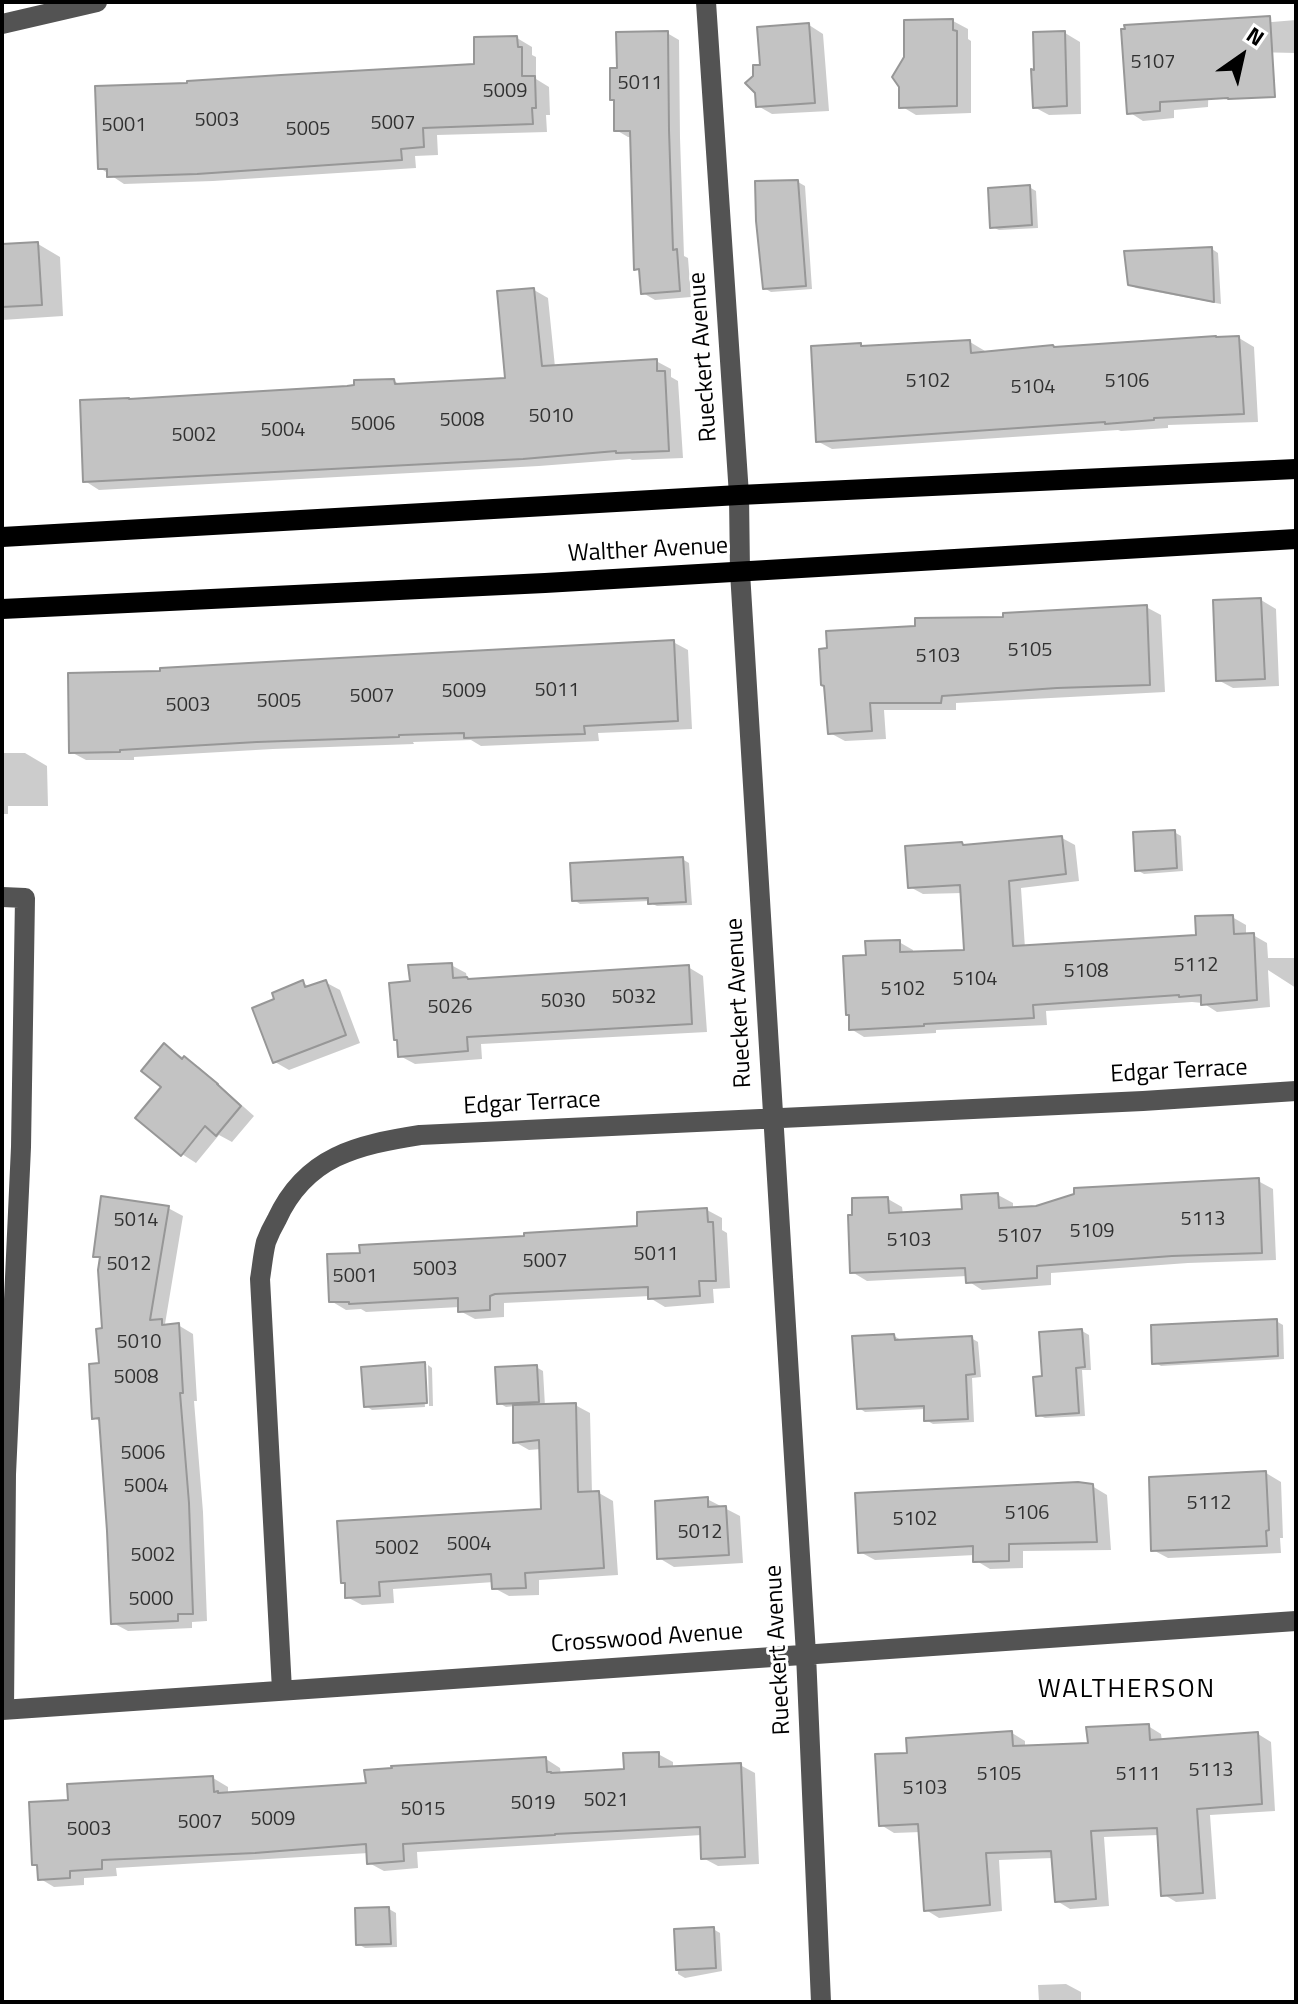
<!DOCTYPE html>
<html>
<head>
<meta charset="utf-8">
<style>
  body { margin:0 }
  #map { position:relative; width:1298px; height:2004px; overflow:hidden; background:#fff; font-family:"Titillium Web",sans-serif }
  canvas { display:block }
  .frame { position:absolute; inset:0; border:4px solid #000; pointer-events:none }
  .north { position:absolute; left:1202px; top:16px; width:80px; height:80px; -webkit-text-stroke:6px #fff; paint-order:stroke; rotate:34deg; font-size:22px; font-weight:700; line-height:32px; text-align:center; color:#000 }
  .north::after { content:''; display:block; margin:auto; width:28px; height:36px; background:#000; clip-path:polygon(50% 0,100% 100%,50% 72%,0 100%) }
</style>
</head>
<body>
<div id="map">
<canvas width="1298" height="2004"></canvas>
<div class="frame"></div>
<div class="north">N</div>
</div>
<script>
const ctx = document.querySelector('canvas').getContext('2d');
ctx.lineJoin = 'round';
function paint(path, color) {
  ctx.fillStyle = color;
  ctx.fill(path, 'evenodd');
}
function strokePath(path, color, width, dash) {
  ctx.strokeStyle = color;
  ctx.lineWidth = width;
  ctx.lineCap = dash ? 'butt' : 'round';
  ctx.setLineDash(dash || []);
  ctx.stroke(path);
}
function label(font, color, halo, rows, align = 'center') {
  ctx.font = font + ' "Titillium Web",sans-serif';
  ctx.lineWidth = 6;
  ctx.setLineDash([]);
  ctx.textBaseline = 'middle';
  ctx.strokeStyle = halo;
  ctx.fillStyle = color;
  for (const [text, x, y, turn = 0] of rows) {
    ctx.save();
    ctx.translate(x, y);
    ctx.rotate((+turn || 0) * Math.PI / 180);
    ctx.textAlign = isNaN(turn) ? turn : align;
    if (halo) ctx.strokeText(text, 0, 0);
    ctx.fillText(text, 0, 0);
    ctx.restore();
  }
}
const shadow = new Path2D(`
  M1296,20V53L1251,52L1236,25Z
  M953,21L968,29V39L971,41V113L916,115L901,106Z
  M809,25L823,34L829,111L772,114L758,106L762,67Z
  M1210,31L1208,107L1174,110V118L1143,121L1129,112Z
  M667,33L679,40L680,138L684,256L688,258L691,297L655,300L643,293L641,271L636,268L632,137H628L616,130V101L612,99Z
  M1065,33L1080,42L1081,114L1049,115L1034,107Z
  M517,38L532,47V55L536,57V79L549,87L550,115H546L547,132L437,135L438,155L415,156L416,168L213,181L124,184L100,168L476,66Z
  M798,182L805,186L812,289L771,292L764,288Z
  M1029,187L1036,191L1038,228L999,230L992,227Z
  M38,244L60,257L63,316L2,320V246Z
  M1212,249L1218,253L1221,304L1136,288L1129,284Z
  M534,290L548,298L555,367L656,361L671,369V377L678,381L683,458L632,460L630,459L539,466L99,490L85,481L347,388L394,381L401,385L507,380Z
  M1239,338L1254,347L1258,422L1168,425V428L1121,431L1118,430L832,449L817,441L860,346L865,348L970,342L985,351V354Z
  M1261,600L1276,609L1279,686L1233,688L1218,680Z
  M1146,607L1161,615L1165,692L956,703V710H884L886,739L845,741L830,733L826,686L1005,619Z
  M673,642L688,650L692,729L598,733L599,741L481,746L471,740L413,742L414,744L273,749L134,757V760H86L71,752Z
  M2,746L4,748V753H25L47,766L48,806H8V814H2Z
  M1174,832L1181,836L1183,871L1144,874L1137,870Z
  M1062,838L1075,845L1079,881L1021,888L1025,948L1198,937L1232,917L1246,925V935H1253L1267,943L1268,958H1296V988L1268,970L1270,1007L1217,1012L1203,1003L1192,1002L1046,1011L1047,1025L936,1030V1033L864,1037L851,1029L868,957L899,942L913,950V953L966,952L962,893L923,894L910,887L965,846Z
  M682,859L689,863L692,905L657,906L650,903V901L580,904L574,900Z
  M451,965L466,973L467,978L471,981L688,967L703,976L707,1032L481,1044L482,1059L415,1064L400,1056L413,983Z
  M325,982L340,990L360,1043L289,1070L275,1062L277,1001L303,983L310,987Z
  M164,1046L199,1067L254,1116L232,1142L219,1135L196,1163L182,1154L164,1087Z
  M1258,1181L1273,1189L1276,1260L1188,1263L1051,1273V1285L982,1290L968,1281L967,1276L867,1281L852,1272L888,1199L902,1207L903,1214L964,1211L998,1195L1013,1203V1209Z
  M168,1208L183,1216L165,1324L169,1326L178,1325L193,1334L197,1401H194L203,1512L207,1621L192,1622V1628L128,1631L113,1623L101,1422L94,1418L104,1329L102,1259L95,1255Z
  M707,1210L722,1218V1230L727,1233L730,1288L713,1289L714,1303L665,1307L650,1298V1296L504,1303V1317L475,1319L460,1311V1307L366,1312L361,1309L346,1310L331,1301L362,1255L526,1237L640,1228Z
  M1276,1321L1283,1325L1284,1359L1161,1366L1154,1362Z
  M1082,1331L1089,1335L1091,1370H1082L1085,1416L1045,1418L1038,1415L1044,1378Z
  M894,1336L901,1340L971,1338L978,1342L981,1377L972,1378L974,1422L933,1424L926,1420V1409L865,1412L859,1408Z
  M425,1364L427,1365H423L425,1407L372,1410L366,1406Z
  M428,1365L432,1368L433,1406H429Z
  M536,1367L543,1371L545,1406L575,1405L590,1413L592,1494L599,1493L613,1501L618,1575L539,1580V1595L509,1596L494,1588V1582L393,1589L394,1603L362,1605L347,1597V1585L342,1582L543,1511L541,1449L529,1450L515,1442V1406L506,1407L499,1403Z
  M1266,1473L1281,1482L1283,1538H1280L1281,1553L1168,1558L1153,1550Z
  M1092,1486L1107,1495L1111,1550L1023,1551V1568L990,1569L975,1560V1555L875,1560L860,1552Z
  M707,1499L740,1516L743,1563L674,1567L659,1558Z
  M1148,1726L1161,1734L1162,1741L1258,1734L1271,1742L1275,1811L1210,1815L1216,1899L1176,1902L1163,1894L1159,1835L1104,1837L1109,1906L1070,1909L1057,1901L1053,1858L999,1860L1002,1911L939,1918L926,1910L921,1832L894,1833L881,1825L909,1754L1012,1733L1025,1741V1747L1090,1745Z
  M658,1754L673,1762V1768L740,1765L755,1773L759,1864L718,1866L703,1858L702,1835L417,1852L418,1868L384,1871L369,1863V1853L116,1868L117,1876L84,1878V1885L54,1887L39,1878V1867L34,1864L70,1802L213,1778L228,1787V1794L368,1785L546,1759L560,1768L561,1775L626,1771Z
  M389,1909L396,1913L397,1947L365,1948L358,1944Z
  M713,1929L720,1933L722,1971L685,1978L678,1974L676,1931Z
  M1066,1984L1081,1992V2002H1039L1038,1985Z`);
const building = new Path2D(`
  M1270,16L1275,97L1228,99V98L1160,102V111L1127,114L1121,29H1125L1124,25Z
  M953,19V30L957,31V106L899,108V87L892,77L904,57V20Z
  M809,23L815,103L756,107L755,93L745,83L753,76V65H760L757,27Z
  M668,31L669,130L673,250L677,249L680,291L641,294L639,269L634,270L630,131H614V100H610V68H617L616,32Z
  M1065,31L1067,106L1033,108L1031,69L1034,70L1033,32Z
  M517,36L518,47H522V76H535L536,108H532L533,124L423,128L424,147L401,149L402,160L197,174L107,177V169H98L95,86L187,83V81L281,75L474,64V37Z
  M798,180L806,286L763,289L756,221L755,181Z
  M1030,185L1032,225L990,228L988,188Z
  M38,242L42,305L2,307V244Z
  M1212,247L1214,302L1128,285L1124,251Z
  M534,288L542,366L657,359V371H665L669,451L616,453V451L523,459L83,482L80,400L129,398V399L347,386L354,385V380L394,379L395,384L505,378L497,291Z
  M1216,336V337L1239,336L1244,414L1154,418V420L1105,424V422L816,442L811,346L861,343V346L970,340L971,353L1053,345L1054,347Z
  M1261,598L1265,679L1216,681L1213,600Z
  M1147,605L1150,685L1057,688L942,696L941,703H870L872,731L828,734L824,686L821,685L819,649L827,648L826,631L915,626V618L1003,617V613Z
  M674,640L678,721L584,726L585,734L464,738V733L399,735V737L257,742L120,750V752L69,753L68,673L160,671V668L302,660Z
  M1175,830L1177,868L1135,871L1133,832Z
  M1062,836L1066,874L1009,881L1013,946L1196,935L1195,916L1233,915L1234,934L1254,933L1257,1000L1201,1005V995L1179,997V995L1033,1005L1034,1018L924,1024V1026L849,1030V1015H846L843,956L866,955L865,941L900,940V952L964,950L960,885L908,888L905,846L962,842L963,845Z
  M683,857L686,902L648,904V898L572,901L570,863Z
  M452,963L453,978L467,977L468,979L689,965L692,1024L467,1037L468,1051L398,1057L397,1040H394L389,983L410,981L408,965Z
  M303,980L305,987L326,980L346,1035L273,1063L252,1008L274,999L272,993Z
  M164,1043L182,1059L184,1056L218,1084H217L241,1106L216,1136L205,1126L181,1156L135,1118L161,1087L141,1071Z
  M1259,1178L1262,1253L1172,1256L1037,1266V1278L966,1283L965,1268L850,1273L848,1215H852V1198L888,1197L889,1213L962,1209L961,1195L998,1193L999,1208L1036,1206L1074,1194V1188Z
  M101,1196L169,1206L150,1320L162,1319V1325L179,1323L183,1393H180L189,1503L193,1614H178V1621L111,1624L107,1531L99,1418L92,1419L89,1364L99,1363L96,1329L102,1328L98,1270L100,1257H93Z
  M707,1208L708,1222H713L716,1281H699L700,1296L648,1299V1287L495,1294L490,1296V1310L458,1312V1298L349,1304V1302H329L327,1254L360,1253L359,1245L524,1236V1233L637,1226V1212Z
  M1277,1319L1278,1356L1152,1364L1151,1325Z
  M1082,1329L1085,1367L1076,1368L1079,1413L1036,1416L1033,1377L1042,1376L1039,1332Z
  M894,1334L895,1340L972,1336L975,1374L966,1375L968,1419L924,1421V1406L857,1409L852,1336Z
  M425,1362L427,1403L364,1407L361,1367Z
  M537,1365L539,1402L497,1404L495,1367Z
  M576,1403L578,1492L599,1491L604,1568L525,1573L526,1588L492,1589L491,1574L379,1582L380,1596L345,1598V1583H341L337,1521L541,1509L539,1440L513,1443V1405Z
  M1266,1471L1269,1530L1266,1531L1267,1546L1151,1551L1149,1477Z
  M1078,1482L1093,1484L1097,1542L1009,1544V1561L973,1562V1546L858,1553L855,1493Z
  M708,1497V1507L726,1506L729,1555L657,1559L655,1501Z
  M1149,1724L1150,1740L1258,1732L1262,1804L1197,1809L1203,1893L1161,1896L1157,1828L1091,1831L1096,1899L1055,1902L1051,1851L986,1853L990,1905L924,1911L918,1824L879,1826L875,1754L907,1753L906,1738L1012,1731L1013,1746L1088,1743L1086,1727Z
  M659,1752V1767L741,1763L745,1857L701,1859L700,1827L555,1834V1835L403,1844L404,1861L367,1864L366,1844L255,1853L102,1860V1869L70,1871V1878L38,1880L37,1865H32L29,1802L68,1800L67,1784L213,1776L214,1792L218,1791V1793L366,1783L364,1770L392,1768L391,1766L546,1757L547,1772H551V1773L624,1769L623,1753Z
  M389,1907L391,1944L356,1945L355,1908Z
  M714,1927L716,1968L676,1970L674,1929Z`);
const minor = new Path2D(`
  M706,2L739,495L740,572L806,1654L821,2002
  M2,24L97,2
  M2,897L25,898L21,1147L6,1474L4,1709
  M282,1690L260,1279C262,1267 263,1254 266,1242C269,1234 273,1226 277,1219C306,1156 357,1145 420,1135L1143,1101L1296,1091
  M2,1710L1296,1621`);
const major = new Path2D(`
  M2,537L739,495L1296,469
  M2,609L545,583L1296,539`);
const numberNames = [
  ["5107",1153,63],
  ["5011",640,84],
  ["5009",505,92],
  ["5003",217,121],
  ["5007",393,124],
  ["5001",124,126],
  ["5005",308,130],
  ["5102",928,382],
  ["5106",1127,382],
  ["5104",1033,388],
  ["5010",551,417],
  ["5008",462,421],
  ["5006",373,425],
  ["5004",283,431],
  ["5002",194,436],
  ["5105",1030,651],
  ["5103",938,657],
  ["5011",557,691],
  ["5009",464,692],
  ["5007",372,697],
  ["5005",279,702],
  ["5003",188,706],
  ["5112",1196,966],
  ["5108",1086,972],
  ["5104",975,980],
  ["5102",903,990],
  ["5032",634,998],
  ["5030",563,1002],
  ["5026",450,1008],
  ["5113",1203,1220],
  ["5014",136,1221],
  ["5109",1092,1232],
  ["5107",1020,1237],
  ["5103",909,1241],
  ["5011",656,1255],
  ["5007",545,1262],
  ["5012",129,1265],
  ["5003",435,1270],
  ["5001",355,1277],
  ["5010",139,1343],
  ["5008",136,1378],
  ["5006",143,1454],
  ["5004",146,1487],
  ["5112",1209,1504],
  ["5106",1027,1514],
  ["5102",915,1520],
  ["5012",700,1533],
  ["5004",469,1545],
  ["5002",397,1549],
  ["5002",153,1556],
  ["5000",151,1600],
  ["5113",1211,1771],
  ["5105",999,1775],
  ["5111",1138,1775],
  ["5103",925,1789],
  ["5021",606,1801],
  ["5019",533,1804],
  ["5015",423,1810],
  ["5009",273,1820],
  ["5007",200,1823],
  ["5003",89,1830]
];
const streetNames = [
  ["Rueckert Avenue",704,357,-94],
  ["Walther Avenue",648,551,-3],
  ["Rueckert Avenue",740,1003,-93],
  ["Edgar Terrace",1179,1072,-3],
  ["Edgar Terrace",532,1104,-3],
  ["Crosswood Avenue",647,1639,-4],
  ["Rueckert Avenue",779,1650,-93]
];
const neighbourhoodNames = [
  ["WALTHERSON",1127,1691]
];
paint(shadow, '#0003');
paint(building, '#c3c3c3');
strokePath(building, '#979797', 2);
strokePath(minor, '#535353', 20);
strokePath(major, '#000', 20);
label('20px', '#313131', null, numberNames);
label('24px', '#000', '#fff', streetNames);
ctx.letterSpacing = '2px';
label('26px', '#000', '#fff', neighbourhoodNames);
ctx.letterSpacing = '0px';
</script>
</body>
</html>
